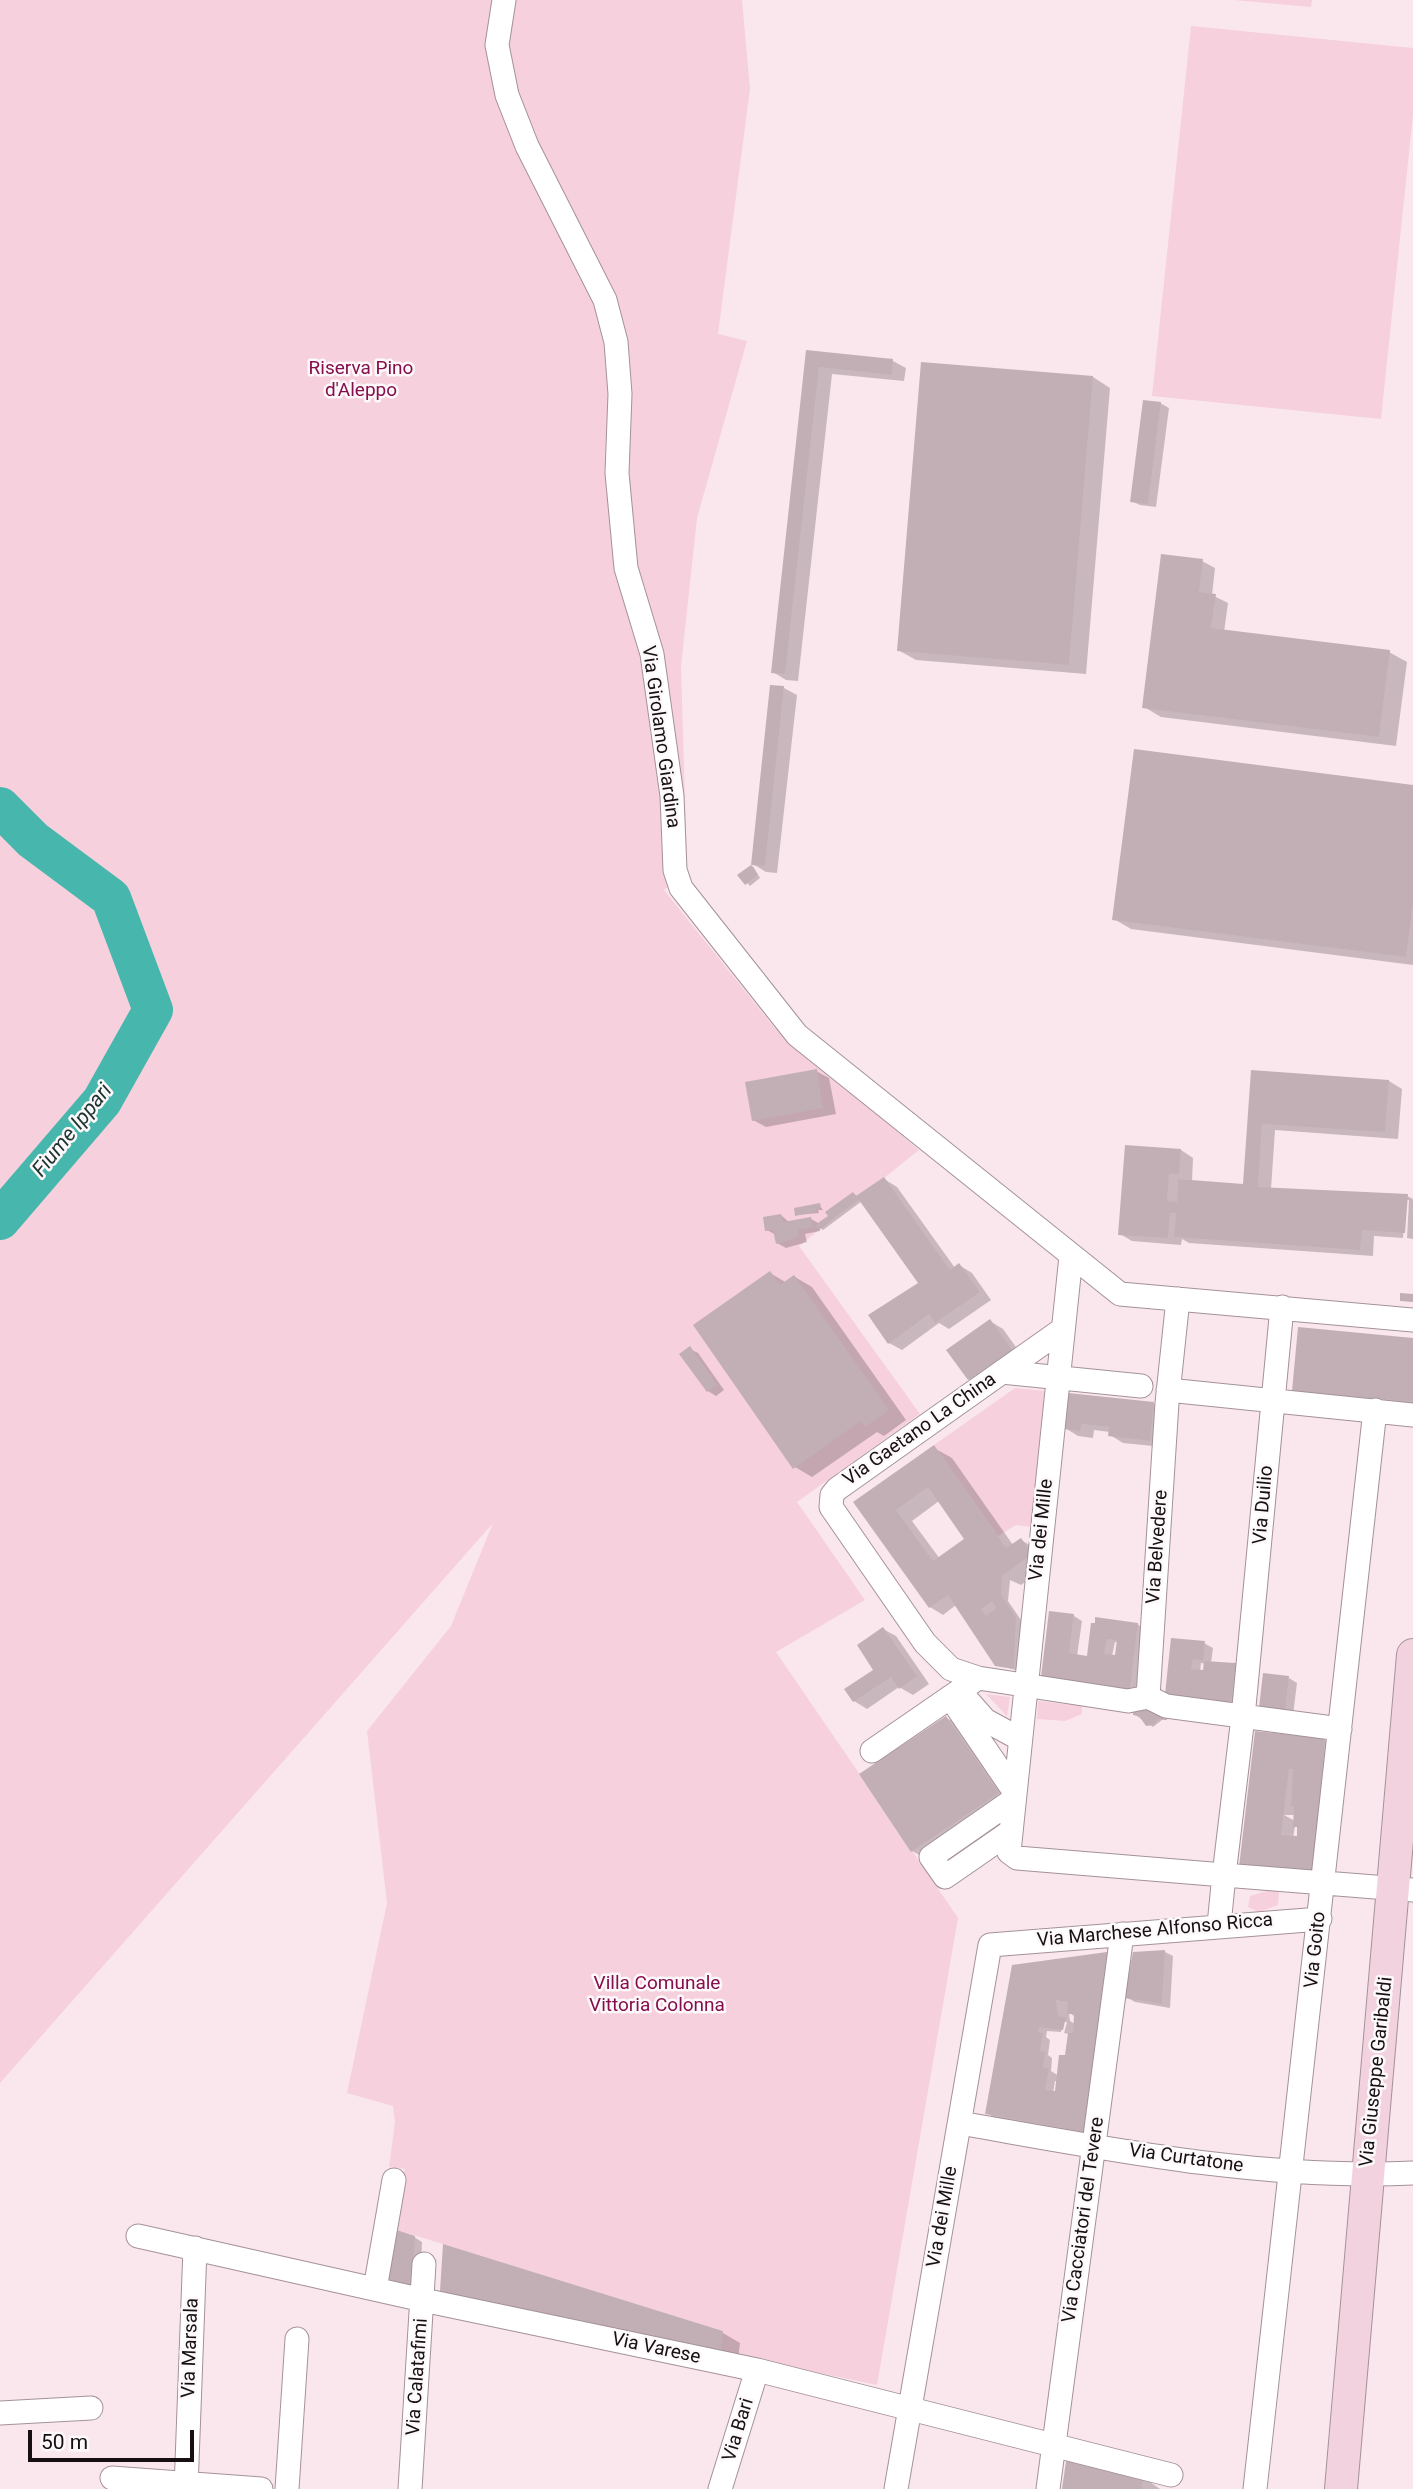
<!DOCTYPE html>
<html>
<head>
<meta charset="utf-8">
<style>
  body { margin:0 }
  #map { position:relative; width:1413px; height:2489px; overflow:hidden; background:#fae7ed; font-family:Roboto,sans-serif }
  canvas { display:block }
  .scale { position:absolute; left:28px; top:2430px; width:166px; height:32px; box-sizing:border-box; border:4px solid #161012; border-top:0; padding-left:9px; font-size:21px; line-height:24px; white-space:nowrap; color:#161012; -webkit-text-stroke:5px #fdf9fa; paint-order:stroke }
</style>
</head>
<body>
<div id="map">
<canvas width="1413" height="2489"></canvas>
<div class="scale">50 m</div>
</div>
<script>
const ctx = document.querySelector('canvas').getContext('2d');
ctx.lineJoin = 'round';
function paint(path, color) {
  ctx.fillStyle = color;
  ctx.fill(path, 'evenodd');
}
function strokePath(path, color, width, dash) {
  ctx.strokeStyle = color;
  ctx.lineWidth = width;
  ctx.lineCap = dash ? 'butt' : 'round';
  ctx.setLineDash(dash || []);
  ctx.stroke(path);
}
function label(font, color, halo, rows, align = 'center') {
  ctx.font = font + ' Roboto,sans-serif';
  ctx.lineWidth = 5;
  ctx.setLineDash([]);
  ctx.textBaseline = 'middle';
  ctx.strokeStyle = halo;
  ctx.fillStyle = color;
  for (const [text, x, y, turn = 0] of rows) {
    ctx.save();
    ctx.translate(x, y);
    ctx.rotate((+turn || 0) * Math.PI / 180);
    ctx.textAlign = isNaN(turn) ? turn : align;
    if (halo) ctx.strokeText(text, 0, 0);
    ctx.fillText(text, 0, 0);
    ctx.restore();
  }
}
const green = new Path2D(`
  M0,0H742L750,89L718,334L747,341L697,518L681,666L687,869L664,890L774,1027L919,1150L799,1246L920,1414L797,1502L865,1600L776,1652L958,1918L877,2385L720,2352L723,2331L391,2228L405,2169L389,2167L395,2122L393,2106L347,2093L387,1903L367,1731L451,1626L493,1523L0,2083Z
  M1234,0H1312L1311,7Z
  M1191,26L1413,48V115L1381,419L1152,396Z
  M1015,1388L1045,1391L1031,1527L1016,1525L998,1536L934,1445Z
  M986,1694L1010,1697L1007,1716Z
  M1038,1701L1082,1706V1714L1065,1721L1037,1719Z
  M1270,1890L1279,1892L1278,1905L1259,1912L1248,1907L1250,1896Z`);
const shadow = new Path2D(`
  M808,352L893,361L906,368L904,381L832,374L798,681L786,680L773,672Z
  M1093,377L1110,388L1086,674L916,660L898,650Z
  M1160,403L1169,408L1156,507L1140,505L1131,501Z
  M1202,561L1215,568L1212,595L1228,603L1224,632L1389,652L1407,662L1396,746L1161,717L1144,707Z
  M772,687L784,688L797,695L777,873L766,872L753,864Z
  M1413,786V965L1131,929L1114,919Z
  M753,866L760,878L750,886L740,875Z
  M816,1071L829,1078L836,1114L766,1127L753,1120Z
  M1253,1072L1389,1081L1402,1089L1398,1139L1275,1130L1271,1189L1407,1196L1413,1199V1239L1407,1238L1409,1200H1406L1403,1238L1374,1236L1373,1256L1189,1243L1182,1239L1181,1245L1132,1241L1120,1234L1181,1150L1193,1158L1192,1182L1244,1186Z
  M884,1179L897,1187L955,1268L959,1265L972,1273L991,1300L949,1329L939,1323L902,1350L889,1343L921,1283L862,1201L823,1230L820,1228V1231L805,1234L807,1242L786,1248L777,1243L776,1235L767,1230L781,1215L790,1223L811,1219L820,1224L854,1194L857,1196Z
  M819,1205L823,1210H818L819,1213L796,1215Z
  M770,1273L787,1283L795,1277L812,1287L906,1420L884,1436L877,1432L812,1477L795,1467Z
  M990,1321L1003,1329L1023,1357L982,1386L969,1379Z
  M1413,1340V1407L1306,1398L1294,1390Z
  M690,1349L698,1353L724,1390L716,1396L708,1391Z
  M1154,1404L1167,1412L1163,1447L1123,1443L1110,1435V1432L1094,1430L1093,1438L1078,1436L1065,1428Z
  M934,1448L952,1458L1013,1545L1021,1540L1038,1550L1049,1565L1021,1585L1010,1580L1008,1601L1023,1623L1022,1672L996,1664L956,1605L943,1615L930,1607L856,1502ZM939,1501L967,1539L940,1559L912,1521Z
  M1074,1616L1082,1621L1077,1656L1088,1658L1092,1625L1137,1624L1145,1629L1138,1693L1043,1676ZM1115,1642L1119,1643L1117,1657L1112,1656Z
  M883,1629L896,1636L929,1684L913,1695L899,1687L867,1709L854,1701L876,1670Z
  M1204,1643L1213,1648L1211,1663L1236,1665L1244,1670L1239,1706L1175,1698L1167,1693ZM1201,1663L1206,1664L1205,1672H1200Z
  M1289,1678L1297,1683L1293,1715L1260,1707Z
  M1148,1709L1167,1718V1720H1162L1153,1727L1134,1714Z
  M946,1718L955,1722L1010,1801L925,1858L912,1851L861,1775Z
  M1257,1733L1324,1740L1333,1745L1320,1826H1295L1293,1838H1296L1299,1829L1320,1830L1324,1834L1253,1873ZM1284,1815H1295V1821Z
  M1165,1952L1173,1956L1170,2008L1135,2002L1126,1997Z
  M1107,1954L1110,1956L1092,2135L995,2118L987,2113L1013,1966ZM1069,2013L1076,2017L1075,2024L1070,2021ZM1063,2022H1067L1064,2033L1069,2034L1066,2056L1059,2076L1051,2071L1052,2058L1048,2055L1050,2040L1046,2037L1047,2031L1061,2032ZM1055,2081H1058L1057,2093H1053Z
  M414,2237L422,2242L420,2290L391,2284Z
  M442,2290L723,2333L740,2343L738,2360L460,2300Z
  M1143,2477L1160,2489H1064Z`);
const river = new Path2D(`
  M0,807L33,840L111,898L153,1010L102,1101L0,1220`);
const building = new Path2D(`
  M806,350L893,359L892,375L819,367L785,674L771,673Z
  M921,362L1093,376L1069,665L897,651Z
  M1143,400L1161,402L1148,504L1130,502Z
  M1161,554L1203,559L1199,592L1216,594L1211,628L1390,650L1379,737L1142,708Z
  M770,685L784,686L765,866L751,865L758,875L745,885L737,875L751,865Z
  M1134,749L1413,785V903L1406,957L1112,920Z
  M817,1069L823,1108L752,1121L745,1082Z
  M1251,1070L1389,1080L1385,1132L1262,1124L1258,1187L1408,1194L1405,1233L1362,1230L1360,1250L1174,1237L1176,1213H1170L1168,1238L1118,1235L1125,1145L1181,1149L1179,1174H1169L1167,1201L1177,1202L1178,1179L1243,1184Z
  M884,1177L950,1270L959,1263L980,1292L935,1323L929,1314L888,1344L868,1315L918,1283L859,1200L818,1229L815,1225L828,1216L825,1212L853,1192L856,1196Z
  M820,1203L821,1208L816,1209V1212L795,1216L794,1208Z
  M781,1214L783,1222L811,1217L813,1227L798,1230L799,1237L776,1244L773,1230L765,1231L763,1217Z
  M770,1271L780,1285L794,1275L889,1410L865,1427L861,1421L793,1469L693,1325Z
  M1400,1293L1413,1294V1302L1400,1301Z
  M990,1319L1012,1350L968,1380L946,1350Z
  M1298,1327L1413,1338V1402L1292,1391Z
  M690,1346L717,1385L707,1392L679,1354Z
  M1068,1393L1154,1402L1150,1441L1108,1436L1109,1427L1082,1424L1080,1431L1064,1429Z
  M934,1445L1006,1548L1021,1538L1032,1554L1002,1576L1001,1595L1016,1617L1014,1669L995,1666L948,1595L929,1608L853,1502ZM928,1487L964,1539L933,1561L896,1510ZM992,1601L996,1608L986,1616L981,1609Z
  M1049,1611L1074,1614L1069,1653L1087,1656L1091,1623H1095V1617L1138,1623L1130,1689L1041,1677ZM1107,1639L1117,1640L1115,1655L1104,1654Z
  M883,1627L917,1676L899,1689L891,1677L853,1702L844,1689L873,1670L857,1645Z
  M1171,1638L1205,1641L1203,1661L1193,1659L1191,1669L1203,1670L1204,1661L1236,1663L1231,1702L1165,1694Z
  M1263,1673L1289,1676L1285,1712L1259,1708Z
  M1149,1707L1164,1714L1163,1719H1158L1154,1725L1146,1726L1139,1716L1133,1715V1710Z
  M946,1716L999,1793L911,1852L859,1774Z
  M1255,1731L1325,1738L1313,1871L1239,1867ZM1289,1769H1293L1291,1806H1294L1293,1827H1297V1836L1281,1835Z
  M1165,1950L1162,2004L1124,1998L1133,1952Z
  M1107,1952L1084,2132L985,2114L1012,1965ZM1056,2000L1068,2002L1067,2014H1074L1073,2033H1068L1065,2055H1059L1055,2091L1045,2090L1049,2068L1043,2067L1045,2052L1040,2051L1043,2033L1038,2032L1039,2027L1063,2030L1066,2017L1058,2016Z
  M391,2228L415,2236L412,2287L381,2280Z
  M443,2244L723,2331L720,2352L440,2291Z
  M1067,2455L1143,2475L1142,2489H1062Z`);
const street = new Path2D(`
  M504,0L497,45L507,95L527,146L605,300L616,342L620,394L617,473L626,568L652,654L672,796L675,870L681,888L797,1035L1120,1294L1413,1320
  M1071,1256L1009,1852L1017,1858L1224,1875L1219,1925
  M1282,1307L1243,1717L1224,1875L1413,1890
  M1002,1372L1063,1329
  M1141,1386L1002,1372L837,1489L832,1495L831,1507L925,1643L951,1669L978,1678L1128,1701L1148,1697L1166,1706L1340,1729
  M1168,1390L1413,1415
  M964,1696L985,1720L1020,1739
  M950,1697L1014,1791
  M1148,1697L1167,1403L1178,1299
  M872,1751L978,1678
  M1010,1832L945,1877L931,1857L1013,1800
  M960,2123C1109,2149 1261,2180 1413,2173
  M138,2236L423,2300L757,2370L1171,2475
  M375,2289L394,2180
  M0,2413L91,2408
  M112,2478L261,2489
  M186,2489L195,2248
  M287,2489L297,2339
  M410,2489L424,2264
  M720,2489L757,2370
  M896,2489L990,1945L1320,1919
  M1048,2489L1122,1934
  M1255,2489L1375,1410`);
const secondary = new Path2D(`
  M1341,2489L1413,1655`);
const parkNames = [
  ["Riserva Pino",361,369],
  ["d'Aleppo",361,391],
  ["Villa Comunale",657,1984],
  ["Vittoria Colonna",657,2006]
];
const streetNames = [
  ["Via Girolamo Giardina",660,737,82],
  ["Via Gaetano La China",920,1430,-35],
  ["Via Duilio",1264,1505,-85],
  ["Via dei Mille",1042,1530,-84],
  ["Via Belvedere",1158,1547,-86],
  ["Via Marchese Alfonso Ricca",1155,1931,-5],
  ["Via Goito",1316,1950,-84],
  ["Via Giuseppe Garibaldi",1377,2072,-84],
  ["Via Curtatone",1186,2159,8],
  ["Via dei Mille",943,2217,-80],
  ["Via Cacciatori del Tevere",1084,2220,-82],
  ["Via Marsala",191,2348,-88],
  ["Via Varese",656,2349,12],
  ["Via Calatafimi",418,2377,-86],
  ["Via Bari",739,2430,-73]
];
const waterNames = [
  ["Fiume Ippari",73,1131,-51]
];
paint(green, '#f6d0dc');
paint(shadow, '#0003');
strokePath(river, '#47b6ac', 40);
paint(building, '#c2afb5');
strokePath(street, '#a49298', 25);
strokePath(secondary, '#a49298', 34);
strokePath(street, '#fff', 23);
strokePath(secondary, '#f3d2e0', 32);
label('19px', '#850e4c', '#fdf9fa', parkNames);
label('19px', '#161012', '#fdf9fa', streetNames);
label('italic 21px', '#1b3431', '#fdf9fa', waterNames);
</script>
</body>
</html>
